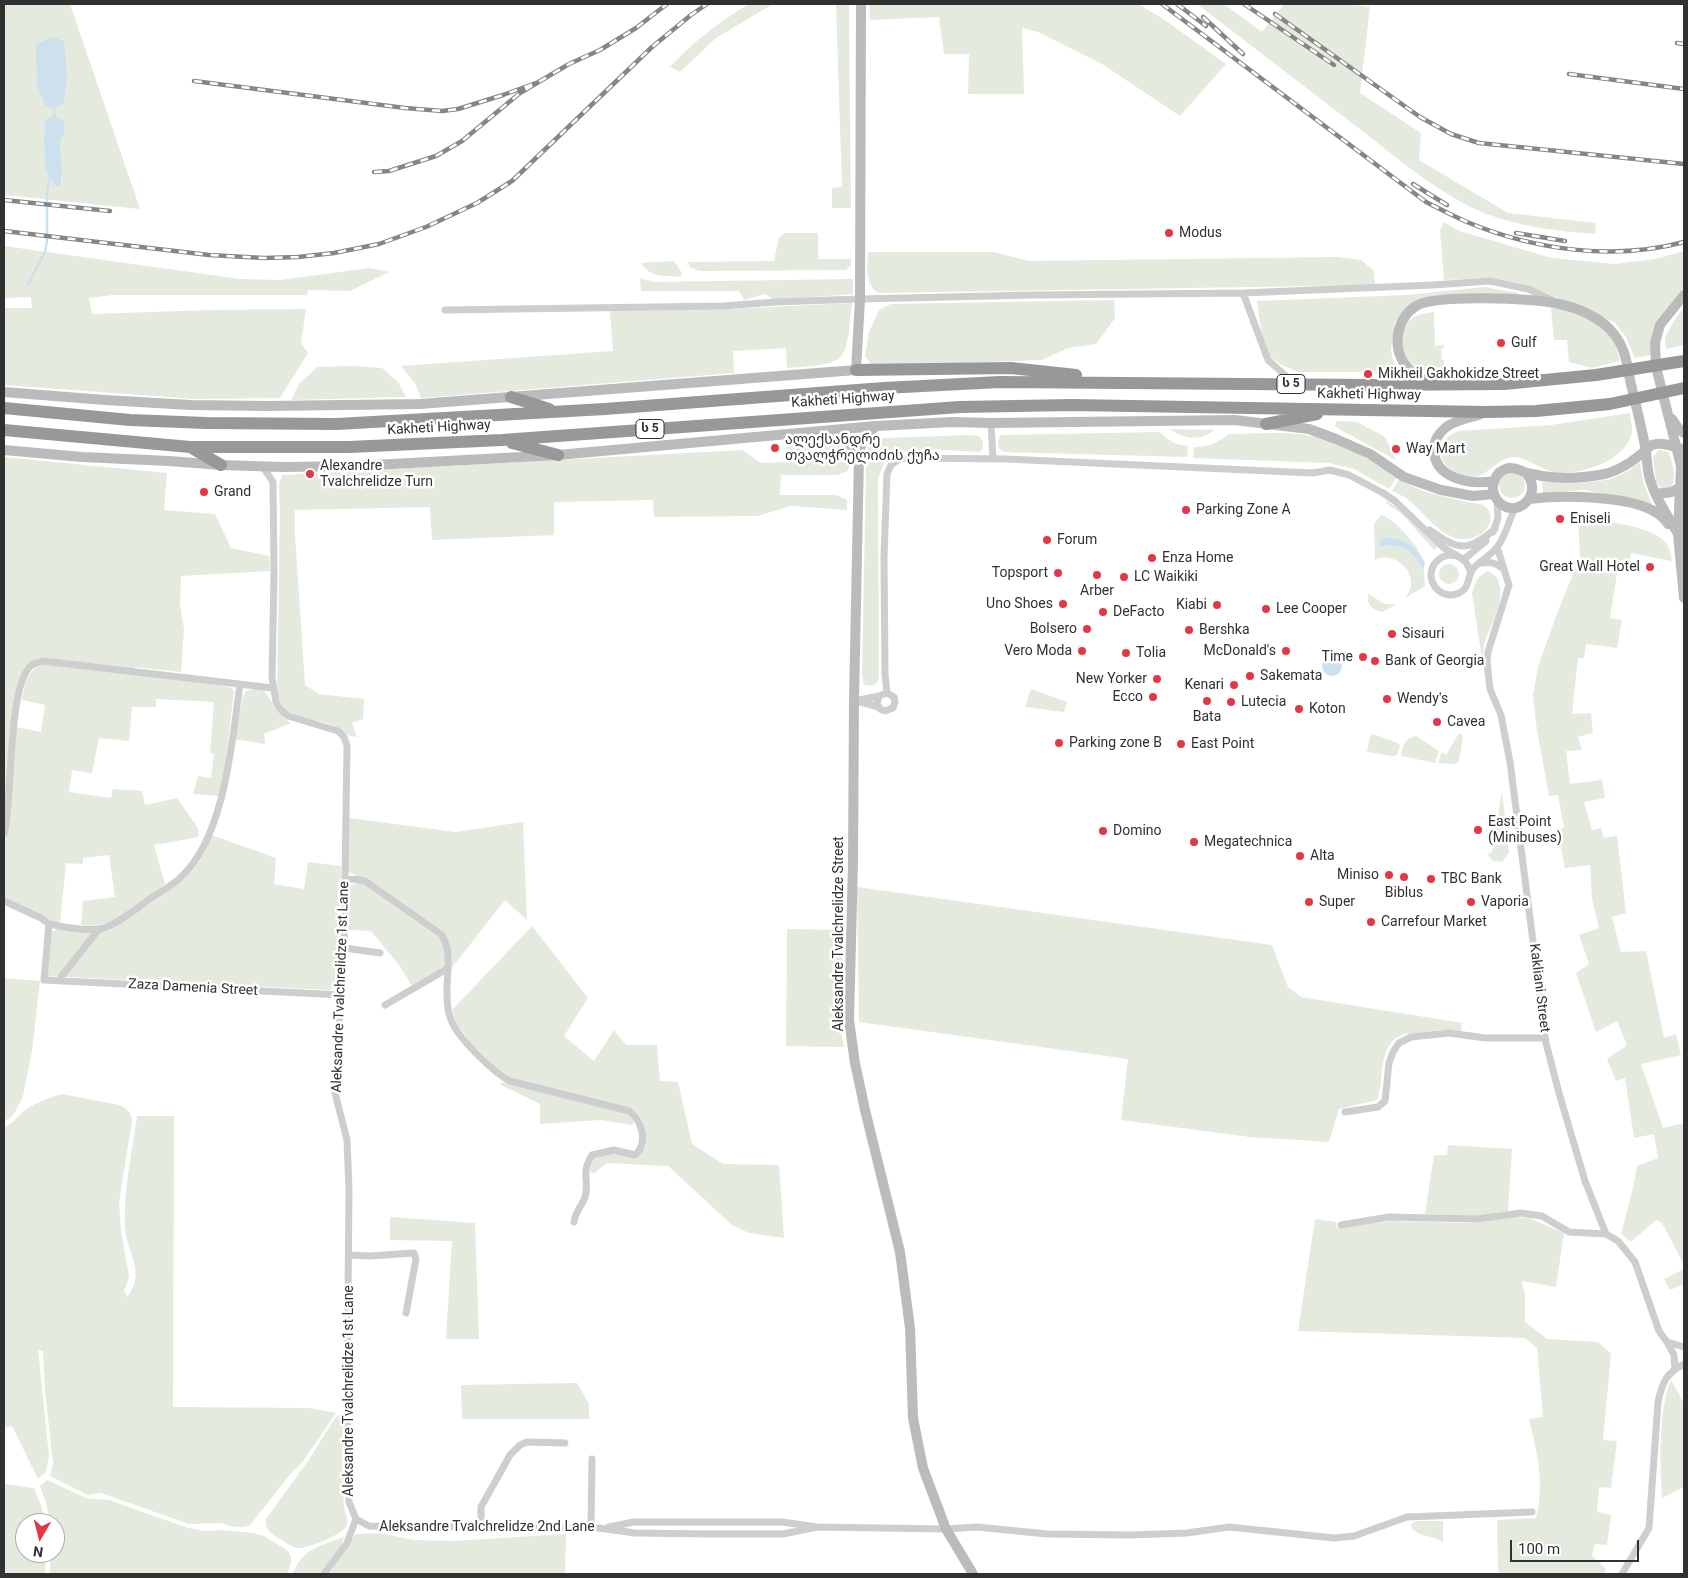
<!DOCTYPE html>
<html>
<head>
<meta charset="utf-8">
<style>
  body { margin:0 }
  #map { position:relative; width:1688px; height:1578px; overflow:hidden; background:#fff; font-family:Roboto,sans-serif }
  canvas { display:block }
  .frame { position:absolute; inset:0; border:5px solid #313131; pointer-events:none }
  .north { position:absolute; left:15px; top:1513px; width:50px; height:50px; box-sizing:border-box; background:#fff; border:1px solid #adadad; border-radius:50%; rotate:188deg; font-size:14px; font-weight:700; line-height:20px; text-align:center; color:#313131 }
  .north::after { content:''; display:block; margin:auto; width:18px; height:22px; background:#e43746; clip-path:polygon(50% 0,100% 100%,50% 72%,0 100%) }
  .scale { position:absolute; left:1510px; top:1540px; width:129px; height:22px; box-sizing:border-box; border:2px solid #313131; border-top:0; padding-left:6px; font-size:15px; line-height:18px; white-space:nowrap; color:#313131; -webkit-text-stroke:4px #fff; paint-order:stroke }
</style>
</head>
<body>
<div id="map">
<canvas width="1688" height="1578"></canvas>
<div class="frame"></div>
<div class="north">N</div>
<div class="scale">100 m</div>
</div>
<script>
const ctx = document.querySelector('canvas').getContext('2d');
ctx.lineJoin = 'round';
function paint(path, color) {
  ctx.fillStyle = color;
  ctx.fill(path, 'evenodd');
}
function strokePath(path, color, width, dash) {
  ctx.strokeStyle = color;
  ctx.lineWidth = width;
  ctx.lineCap = dash ? 'butt' : 'round';
  ctx.setLineDash(dash || []);
  ctx.stroke(path);
}
function label(font, color, halo, rows, align = 'center') {
  ctx.font = font + ' Roboto,"Noto Sans Georgian",sans-serif';
  ctx.lineWidth = 5;
  ctx.setLineDash([]);
  ctx.textBaseline = 'middle';
  ctx.strokeStyle = halo;
  ctx.fillStyle = color;
  for (const [text, x, y, turn = 0] of rows) {
    ctx.save();
    ctx.translate(x, y);
    ctx.rotate((+turn || 0) * Math.PI / 180);
    ctx.textAlign = isNaN(turn) ? turn : align;
    if (halo) ctx.strokeText(text, 0, 0);
    ctx.fillText(text, 0, 0);
    ctx.restore();
  }
}
const green = new Path2D(`
  M4,4H70L140,209L4,195ZM45,121L64,133L60,142L62,181L53,184L45,168L44,141Z
  M749,4H773L716,38L680,72L670,67C693,42 719,22 749,4Z
  M836,4H849L851,208H832V188L842,187Z
  M869,4H1138L1162,18L1226,64L1180,116L1102,64L1038,32L1022,28L1024,94H968L969,54H944L939,17L870,20Z
  M1197,4H1224L1262,32L1284,4H1345L1370,7L1360,93L1421,133L1419,160L1508,213L1596,223L1595,234C1557,231 1520,227 1484,213C1444,197 1399,160 1365,133C1309,90 1253,47 1197,4Z
  M1444,222L1459,231L1552,258L1614,264L1655,259L1684,251V287L1658,321L1651,355L1635,358L1626,337L1615,323L1587,310L1520,283L1492,278L1444,280L1440,231Z
  M785,233H818V259H851V265L846,270L699,271L690,267L688,262L774,261L779,237Z
  M4,246L240,279L280,280L370,268L389,272L350,291L308,290L307,295H113L89,298L92,314L210,310L306,309L301,343L308,353L280,398L196,399L4,385V308H32L31,297L4,298Z
  M868,252H994L1029,261L1337,257L1361,260L1374,271L1375,285L879,293C864,286 868,266 868,252Z
  M674,261L682,273L680,277C665,276 649,277 641,263Z
  M640,278L653,282L853,279V294L774,300L765,294L744,300L739,291H641Z
  M1485,287L1518,293L1517,296L1417,301L1402,312L1395,322L1391,350L1393,361L1400,372H1298C1289,368 1280,365 1273,359C1262,348 1259,315 1257,301L1406,295Z
  M1114,300L1115,318L1096,344L1068,348L1042,360L872,366L865,356L869,332L879,310L891,304Z
  M852,303C845,365 850,363 787,368L786,348L733,351L734,373L421,398L415,383L401,366L613,351L610,311L733,309Z
  M1684,307V345L1666,349L1665,337L1675,319Z
  M1551,308L1561,309L1599,323L1608,333L1616,347L1620,361L1592,368L1569,362L1567,340H1554Z
  M1434,312L1435,346L1444,345V348L1441,349L1442,360H1444L1445,367C1414,384 1388,342 1409,321C1415,315 1425,313 1434,312Z
  M350,366L382,368L398,382L406,397L291,400L299,384L317,367Z
  M1630,413C1630,419 1633,426 1632,432C1628,460 1578,477 1553,472C1542,469 1524,457 1514,457C1496,458 1488,478 1470,477C1449,476 1429,454 1449,436C1452,434 1456,432 1459,431L1551,425Z
  M1336,421L1357,422L1385,437L1396,460L1339,429L1335,426Z
  M1170,429L1215,430C1199,441 1186,440 1170,429Z
  M1160,432C1168,441 1176,445 1188,446L1187,457L1003,452C996,447 998,443 1000,435H1004Z
  M1229,434C1254,434 1281,431 1306,435C1337,439 1372,460 1396,478L1389,489L1354,469L1329,463L1193,458L1194,447C1208,447 1218,443 1229,434Z
  M969,435L979,436L983,442V448L979,452C959,451 908,446 892,455C884,460 882,470 878,478L879,674L878,682L872,686L864,685L862,675L866,469L868,448L872,441L884,438Z
  M829,440C844,442 850,446 852,462L847,471L838,475H781L780,495H837L847,500V510L791,506L757,516L654,517L653,500L554,502V535L432,540L430,507L295,510V536L305,685L319,694L364,699L363,719L352,723L357,737C346,736 345,732 336,727C322,719 295,720 284,708C278,702 278,693 277,685L280,514L279,484L282,475L742,450L761,463L788,462L787,447Z
  M1659,450L1668,452C1673,461 1677,479 1671,487L1662,489L1656,482L1653,457Z
  M4,457L167,473L164,510L215,514L231,548L269,556L270,571L181,576L180,605L184,629L181,672L134,667L133,669L31,664L11,728L4,815Z
  M1640,462C1642,478 1645,490 1652,503L1651,506L1617,496L1584,490L1543,493L1542,482C1563,483 1601,485 1620,475C1627,472 1634,467 1640,462Z
  M1499 485a13 13 0 1 1 26 0a13 13 0 1 1-26 0Z
  M1399,480C1419,491 1442,497 1464,501C1470,503 1478,503 1483,505C1490,509 1493,518 1489,525C1486,530 1481,535 1475,537C1447,549 1425,512 1406,498C1401,495 1397,493 1392,491Z
  M1387,501L1403,512L1438,547L1434,550L1402,514L1386,503Z
  M1381,515C1396,519 1420,549 1425,563L1418,551L1387,537L1380,548C1394,540 1415,552 1422,565C1425,571 1424,579 1425,586L1405,598C1409,592 1412,587 1411,580C1409,564 1389,552 1375,560L1374,524Z
  M1578,518C1599,521 1658,525 1668,546C1670,550 1671,556 1672,561L1631,553L1629,569L1618,567L1610,618L1622,620L1617,648L1586,644L1584,658H1578L1572,714L1591,713L1593,733L1578,737L1582,750L1566,751L1570,784L1602,780L1605,798L1584,802L1592,830L1601,828L1604,838L1617,836L1626,913L1612,917L1621,952L1646,951L1664,1038L1676,1034L1681,1055L1641,1064L1663,1128L1684,1123V1265L1662,1223L1656,1220L1631,1242L1621,1234L1633,1188L1637,1166L1658,1158L1654,1134L1634,1138L1625,1078L1616,1081L1607,1059L1627,1045L1617,1021L1596,1032L1576,973L1589,964L1579,935L1599,928L1592,899L1590,865L1565,868L1557,830L1564,828L1558,795L1549,796L1537,730L1533,695L1538,667L1556,616L1580,557Z
  M1439 574a10 10 0 1 1 20 0a10 10 0 1 1-20 0Z
  M1488,571L1497,577C1507,603 1491,620 1484,645C1483,651 1483,658 1483,665L1472,593C1475,582 1478,576 1488,571Z
  M1368,594L1385,604H1395V605L1382,612C1371,609 1367,605 1368,594Z
  M47,663L218,685L232,688L234,691L224,774L219,796L193,794L198,776L211,778L214,754L210,753L214,702L156,699V707H132L129,741L99,738L92,773L72,770L69,792L111,798L113,789L142,791L145,805L177,798L198,828L199,837L154,845L165,884C145,899 123,922 97,925C92,926 86,925 81,925L83,901L115,897L109,855L83,858V864L66,863L60,924L46,919L4,899V846L7,832L16,727L41,732L45,705L22,700C26,681 26,669 47,663Z
  M253,689H263C274,703 274,712 291,723L264,734L265,744L235,739L243,697L246,691Z
  M1031,689L1067,702L1064,712L1025,707Z
  M1459,733L1463,736L1459,761L1454,764L1438,763L1442,752L1446,755Z
  M1372,734L1398,743L1400,746L1397,755L1393,756L1367,752L1370,737Z
  M1416,736L1439,751L1435,763L1401,756C1403,745 1404,739 1416,736Z
  M1502,791L1509,853L1502,862L1493,861L1487,854L1492,852Z
  M349,818L455,832L523,822L527,920L505,900L450,970L452,957L447,939L362,877L348,872Z
  M211,835L276,858L274,884L304,889L308,862L341,866L338,983L335,987L330,990L47,976L49,933L57,929L105,931L115,927C137,912 185,884 198,863C204,855 207,844 211,835Z
  M356,883H363L440,938L445,947V967L412,986L399,965L371,931L348,930V891L350,886Z
  M857,887L1272,945L1288,987L1301,997L1462,1023L1461,1032C1446,1028 1433,1031 1418,1033C1413,1033 1404,1033 1399,1036C1377,1049 1385,1080 1377,1100L1339,1109L1329,1142L1250,1137L1121,1120L1128,1059L859,1022Z
  M532,926L588,998L564,1036L594,1061L614,1030L626,1045H657L660,1081L678,1082L692,1144L723,1164L779,1165L784,1238L749,1233L732,1225L668,1166L607,1163L594,1173L590,1172C591,1145 617,1153 635,1157L643,1151L646,1145L643,1121L637,1113L628,1109L516,1080L503,1075L471,1043L457,1025L452,1010Z
  M787,929L843,930L840,1028L844,1047L786,1046Z
  M4,978L40,981L32,1051L23,1096L15,1112L9,1119L4,1120Z
  M501,1082L628,1114L636,1120L632,1125L600,1120L540,1124V1104L501,1085Z
  M62,1094L119,1105C127,1108 131,1112 132,1121L119,1202L121,1231L129,1277L124,1291L127,1297C147,1273 127,1253 125,1228C123,1192 132,1152 137,1116H174L173,1407L310,1408L336,1413L301,1464L292,1472L250,1525L243,1527H235L221,1523L189,1524L101,1493L88,1495L50,1476L53,1463L45,1391L43,1351L38,1350L49,1456L46,1472L38,1479L12,1426L4,1428V1128C13,1123 18,1116 25,1110C35,1103 51,1097 62,1094Z
  M1448,1145L1512,1149L1508,1211L1478,1216L1425,1214L1434,1155H1447Z
  M390,1217L475,1223L479,1339H446L452,1241L390,1240Z
  M1514,1217L1529,1218L1564,1233L1556,1287L1522,1281L1525,1296V1322L1547,1339L1598,1342L1611,1354L1603,1440L1617,1441L1611,1488L1599,1487L1597,1512L1611,1515L1607,1545L1595,1544L1592,1556L1606,1569L1604,1574H1501L1498,1570L1497,1520L1536,1518C1545,1485 1537,1452 1529,1419L1543,1417L1537,1348L1525,1338L1298,1331L1315,1219L1336,1222L1337,1228L1391,1221L1473,1223Z
  M1684,1269V1284L1670,1290L1664,1279Z
  M1671,1380L1684,1403V1487L1662,1498C1660,1465 1658,1410 1671,1380Z
  M577,1383L589,1404V1419H462L461,1385Z
  M343,1412C343,1442 341,1474 344,1505C344,1512 350,1520 346,1527C341,1535 307,1549 297,1548C292,1547 271,1534 268,1530C266,1526 266,1523 266,1519L308,1461L335,1418Z
  M47,1480L86,1498L109,1500L188,1528L204,1531L222,1530L253,1533L264,1536L288,1551L291,1556V1563L287,1574H50V1553H55V1523H50L46,1503L40,1486Z
  M4,1484L34,1488L42,1508L45,1523H25V1553H46L45,1574H4Z
  M1417,1521H1443V1542C1433,1536 1421,1537 1412,1529L1411,1524Z
  M380,1533L413,1540L453,1541L566,1534L565,1574H329L356,1534Z
  M344,1537L340,1549L321,1574H293C302,1548 321,1546 344,1537Z`);
const water = new Path2D(`
  M53,37L64,41L67,76L64,103L54,109L45,105L37,85L36,44Z
  M54,115L64,121V133L60,142L62,173L60,187L53,184L45,168L44,141L45,120Z
  M1387,537C1408,541 1415,545 1425,563L1423,570C1418,553 1396,540 1379,548L1381,540Z
  M1322 666a10 10 0 1 1 20 0a10 10 0 1 1-20 0Z`);
const stream = new Path2D(`
  M54,109V117
  M28,284L45,252L47,241V193L50,175`);
const street = new Path2D(`
  M1243,293L1268,360L1287,377L1297,381
  M445,310L723,306L776,302L860,299L1033,295L1243,293L1433,285L1490,281L1528,289L1552,300
  M991,423L993,459
  M263,467L273,482L274,573L272,678L276,702L280,709L288,716L338,731L344,737L347,746L344,948L335,1093L347,1140L349,1190L347,1403L349,1502L356,1519L369,1526L598,1528L635,1533L710,1534H783L817,1527
  M1430,530C1458,550 1467,553 1495,529
  M1493,532L1498,518L1497,501
  M1497,547L1509,585L1488,652L1487,662L1490,689L1501,715L1510,762L1546,1043L1559,1093L1585,1181L1606,1234L1618,1241L1635,1262L1659,1331L1667,1342L1674,1355L1675,1369
  M1463,560L1486,541
  M1480,563C1489,562 1495,562 1502,568
  M1471,573C1468,564 1464,557 1453,555C1447,555 1440,557 1436,562C1422,578 1440,602 1459,593C1470,588 1467,578 1472,570C1479,561 1491,556 1498,546C1506,535 1509,520 1515,508
  M887,693L885,674L884,557L887,474L891,465L901,458L1006,459L1313,473L1330,470L1349,475L1383,493L1395,501L1444,548L1458,556
  M854,701L879,696L887,693L894,697L895,702L893,708L885,711L880,709L877,704L879,696
  M857,701L879,707
  M4,834C13,802 7,683 32,665C35,663 40,662 43,661L273,688
  M345,880L356,879L365,881L442,935C453,955 446,973 447,995C447,1004 448,1014 452,1022C459,1039 494,1073 510,1081L629,1111C643,1121 648,1144 635,1155L614,1150L592,1155C580,1174 590,1181 585,1197C582,1206 575,1212 574,1222
  M4,901L41,918L49,924L44,980L342,995
  M49,924C64,927 82,931 98,929C113,928 137,908 150,899C160,892 172,886 181,877C225,837 232,741 240,684
  M344,948L380,953
  M60,981L61,977L99,929
  M385,1005L447,969
  M1345,1112L1378,1107L1385,1101L1389,1063L1393,1052L1399,1043L1411,1037L1449,1033L1485,1038H1545
  M1341,1225L1389,1217L1477,1219L1521,1213L1542,1216L1569,1232L1606,1234
  M349,1255L370,1256L414,1253L416,1259L406,1313
  M1667,1342L1684,1347
  M481,1526V1507L510,1455L520,1445L527,1442L565,1443
  M591,1527L592,1459
  M609,1527L634,1522H782L817,1527L946,1529L977,1527L1047,1534L1129,1535L1187,1533L1229,1527L1334,1538L1354,1536L1407,1517L1532,1512
  M324,1574L347,1543L356,1519
  M1622,1574L1649,1528L1658,1402C1662,1383 1666,1373 1684,1364`);
const secondary = new Path2D(`
  M1684,295L1660,325L1655,343L1656,367L1681,466L1678,534L1684,598
  M1435,385C1424,380 1411,373 1404,363C1392,345 1397,318 1416,306C1435,294 1535,298 1559,304C1578,308 1602,318 1614,334C1625,348 1627,363 1630,380C1635,402 1641,424 1645,446C1647,456 1647,467 1649,476C1654,496 1668,516 1678,534
  M4,392L105,400L191,405L267,406L420,404L856,370L860,299L861,4
  M1481,414C1470,418 1454,420 1445,428C1439,433 1434,441 1434,448C1433,479 1470,485 1494,481
  M1672,419L1679,429L1684,433
  M876,426C866,435 860,442 859,456L854,701L853,862L849,1020L855,1063L865,1110L900,1252L910,1328L913,1418L923,1468L946,1529L973,1574
  M825,432C841,437 851,441 859,456
  M4,450L82,457L169,461L221,465L283,467L355,466L558,455L876,426L952,422L991,423L1235,420L1309,429L1336,439L1370,454L1404,477L1441,490L1473,496L1494,494
  M1526,473C1545,495 1515,521 1498,501C1488,489 1494,471 1509,468C1517,467 1520,471 1527,473C1532,474 1537,475 1542,476C1560,479 1581,478 1599,475C1614,473 1629,464 1640,455C1644,452 1648,447 1652,445C1662,441 1673,447 1682,449
  M1656,493C1666,494 1676,493 1682,484
  M1529,499C1561,495 1630,495 1657,513C1662,516 1665,520 1668,524`);
const highway = new Path2D(`
  M856,370L1011,368L1076,375
  M511,397L549,409
  M4,408L130,420L206,423L337,424L605,409L884,388L1000,382L1370,385L1504,384L1596,375L1684,361
  M1266,424L1317,414
  M4,430L190,447H349L502,440L960,407L1072,405L1486,412L1536,411L1610,404L1684,388
  M512,443L558,455
  M192,448L221,465`);
const rail = new Path2D(`
  M1162,4L1426,202C1440,209 1453,216 1467,222C1534,250 1614,261 1684,242
  M1177,4L1206,26
  M1244,4L1334,65
  M1275,14L1420,117L1451,134L1479,143L1684,164
  M1203,17L1243,54
  M1677,43L1684,44
  M1569,74L1684,89
  M194,81L405,108L442,111L458,109L503,95L536,83
  M374,172L389,171L436,156L462,141L520,93L569,64L600,50L636,28L667,4
  M1413,184L1447,205
  M4,200L110,211
  M4,231L209,255L264,258L298,257L334,253L379,244L426,227L477,203L512,181L652,47L691,15L707,4
  M1516,233L1565,241`);
const markers = [
  [1169,233,5,"#e43746"],
  [1501,343,5,"#e43746"],
  [1368,374,5,"#e43746"],
  [775,448,5,"#e43746"],
  [1396,449,5,"#e43746"],
  [310,474,5,"#e43746"],
  [204,492,5,"#e43746"],
  [1186,510,5,"#e43746"],
  [1560,519,5,"#e43746"],
  [1047,540,5,"#e43746"],
  [1152,558,5,"#e43746"],
  [1650,567,5,"#e43746"],
  [1058,573,5,"#e43746"],
  [1097,575,5,"#e43746"],
  [1124,577,5,"#e43746"],
  [1063,604,5,"#e43746"],
  [1217,605,5,"#e43746"],
  [1266,609,5,"#e43746"],
  [1103,612,5,"#e43746"],
  [1087,629,5,"#e43746"],
  [1189,630,5,"#e43746"],
  [1392,634,5,"#e43746"],
  [1082,651,5,"#e43746"],
  [1286,651,5,"#e43746"],
  [1126,653,5,"#e43746"],
  [1363,657,5,"#e43746"],
  [1375,661,5,"#e43746"],
  [1250,676,5,"#e43746"],
  [1157,679,5,"#e43746"],
  [1234,685,5,"#e43746"],
  [1153,697,5,"#e43746"],
  [1387,699,5,"#e43746"],
  [1207,701,5,"#e43746"],
  [1231,702,5,"#e43746"],
  [1299,709,5,"#e43746"],
  [1437,722,5,"#e43746"],
  [1059,743,5,"#e43746"],
  [1181,744,5,"#e43746"],
  [1478,830,5,"#e43746"],
  [1103,831,5,"#e43746"],
  [1194,842,5,"#e43746"],
  [1300,856,5,"#e43746"],
  [1389,875,5,"#e43746"],
  [1404,877,5,"#e43746"],
  [1431,879,5,"#e43746"],
  [1309,902,5,"#e43746"],
  [1471,902,5,"#e43746"],
  [1371,922,5,"#e43746"]
];
const shields = [
  [1291,384,28],
  [650,429,28]
];
const shieldNames = [
  ["ს 5",1291,384],
  ["ს 5",650,429]
];
const poiNames = [
  ["Modus",1179,233],
  ["Gulf",1511,343],
  ["Mikheil Gakhokidze Street",1378,374],
  ["ალექსანდრე",785,440],
  ["თვალჭრელიძის ქუჩა",785,456],
  ["Way Mart",1406,449],
  ["Alexandre",320,466],
  ["Tvalchrelidze Turn",320,482],
  ["Grand",214,492],
  ["Parking Zone A",1196,510],
  ["Eniseli",1570,519],
  ["Forum",1057,540],
  ["Enza Home",1162,558],
  ["Great Wall Hotel",1640,567,"right"],
  ["Topsport",1048,573,"right"],
  ["LC Waikiki",1134,577],
  ["Arber",1097,591,"center"],
  ["Uno Shoes",1053,604,"right"],
  ["Kiabi",1207,605,"right"],
  ["Lee Cooper",1276,609],
  ["DeFacto",1113,612],
  ["Bolsero",1077,629,"right"],
  ["Bershka",1199,630],
  ["Sisauri",1402,634],
  ["Vero Moda",1072,651,"right"],
  ["McDonald's",1276,651,"right"],
  ["Tolia",1136,653],
  ["Time",1353,657,"right"],
  ["Bank of Georgia",1385,661],
  ["Sakemata",1260,676],
  ["New Yorker",1147,679,"right"],
  ["Kenari",1224,685,"right"],
  ["Ecco",1143,697,"right"],
  ["Wendy's",1397,699],
  ["Lutecia",1241,702],
  ["Koton",1309,709],
  ["Bata",1207,717,"center"],
  ["Cavea",1447,722],
  ["Parking zone B",1069,743],
  ["East Point",1191,744],
  ["East Point",1488,822],
  ["(Minibuses)",1488,838],
  ["Domino",1113,831],
  ["Megatechnica",1204,842],
  ["Alta",1310,856],
  ["Miniso",1379,875,"right"],
  ["TBC Bank",1441,879],
  ["Biblus",1404,893,"center"],
  ["Super",1319,902],
  ["Vaporia",1481,902],
  ["Carrefour Market",1381,922]
];
const streetNames = [
  ["Kakheti Highway",1369,395,1],
  ["Kakheti Highway",843,400,-4],
  ["Kakheti Highway",439,428,-3],
  ["Aleksandre Tvalchrelidze Street",839,934,-90],
  ["Aleksandre Tvalchrelidze 1st Lane",341,987,-88],
  ["Zaza Damenia Street",193,988,3],
  ["Kakliani Street",1539,988,83],
  ["Aleksandre Tvalchrelidze 1st Lane",349,1391,-90],
  ["Aleksandre Tvalchrelidze 2nd Lane",487,1527]
];
paint(green, '#e4eadd');
paint(water, '#cce0ed');
strokePath(stream, '#cce0ed', 2.5);
strokePath(street, '#cecece', 7);
strokePath(secondary, '#bbb', 10);
strokePath(highway, '#989898', 12);
strokePath(rail, '#868686', 4.5);
strokePath(rail, '#fff', 2.5, [8]);
for (const [x, y, r, color] of markers) {
  const dot = new Path2D();
  dot.arc(x, y, r, 0, 2 * Math.PI);
  ctx.fillStyle = color;
  ctx.fill(dot);
  strokePath(dot, '#fff', 2);
}
for (const [x, y, w] of shields) {
  const box = new Path2D();
  box.roundRect(x - w / 2, y - 9.5, w, 19, 4);
  ctx.fillStyle = '#fff';
  ctx.fill(box);
  strokePath(box, '#313131', 1);
}
label('bold 12px', '#313131', null, shieldNames);
label('14px', '#313131', '#fff', poiNames, 'left');
label('14px', '#313131', '#fff', streetNames);
</script>
</body>
</html>
